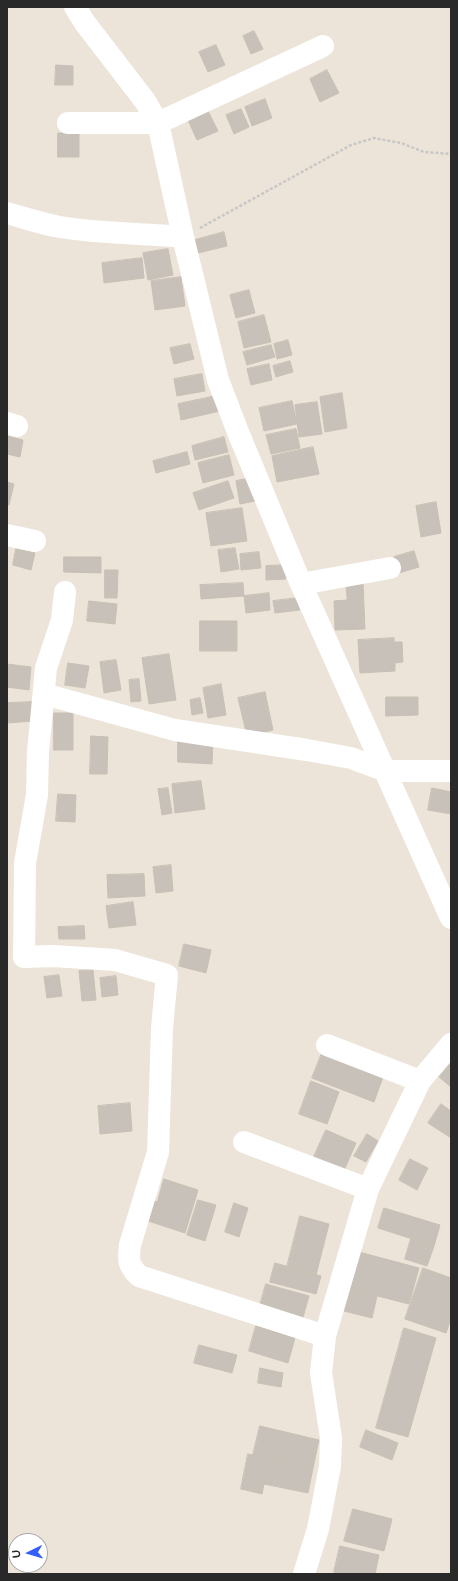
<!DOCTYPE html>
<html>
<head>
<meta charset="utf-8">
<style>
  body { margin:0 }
  #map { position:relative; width:458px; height:1581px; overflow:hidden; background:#ede4d9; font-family:Raleway,sans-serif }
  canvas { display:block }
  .frame { position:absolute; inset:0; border:8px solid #292929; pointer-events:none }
  .north { position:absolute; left:8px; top:1533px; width:40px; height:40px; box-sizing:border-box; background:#fff; border:1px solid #a9a9a9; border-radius:50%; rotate:265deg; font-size:11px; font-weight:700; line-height:16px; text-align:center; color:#292929 }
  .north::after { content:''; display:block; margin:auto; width:14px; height:18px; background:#345dff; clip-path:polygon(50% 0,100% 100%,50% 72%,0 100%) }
</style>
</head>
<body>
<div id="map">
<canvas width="458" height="1581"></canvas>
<div class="frame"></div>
<div class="north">U</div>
</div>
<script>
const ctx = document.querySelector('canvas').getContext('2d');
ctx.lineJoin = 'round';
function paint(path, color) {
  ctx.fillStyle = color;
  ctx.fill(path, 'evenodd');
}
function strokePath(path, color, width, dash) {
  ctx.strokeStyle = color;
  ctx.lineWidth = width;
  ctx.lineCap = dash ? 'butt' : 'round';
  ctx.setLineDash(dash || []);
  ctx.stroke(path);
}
const building = new Path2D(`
  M254,31L263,49L251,54L243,36Z
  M216,45L225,65L208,72L199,52Z
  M56,65L73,66V85H55Z
  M327,70L339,93L320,102L310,79Z
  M265,99L272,118L252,126L245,107Z
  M241,109L249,127L234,134L226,115Z
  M208,111L218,131L197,140L188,120Z
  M58,133H79V157H58Z
  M224,232L227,246L198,253L195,240Z
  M168,249L173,275L148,280L143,253Z
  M142,258L144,278L104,283L102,263Z
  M181,277L185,306L155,310L151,281Z
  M249,290L255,313L236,318L230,295Z
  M264,315L271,342L244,348L238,322Z
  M288,340L292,355L277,359L274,344Z
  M190,344L194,359L174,364L170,348Z
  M271,345L275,357L247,365L243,352Z
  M290,361L293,372L276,377L273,366Z
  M269,364L272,380L251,385L247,369Z
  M202,374L205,391L177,396L174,379Z
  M342,393L347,428L325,432L320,397Z
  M216,396L220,411L181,420L178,404Z
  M292,401L297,424L264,431L259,408Z
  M317,402L322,434L299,437L295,405Z
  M296,429L300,448L271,454L266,435Z
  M7,436L23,440L20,457L7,454Z
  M224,437L228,452L195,460L192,446Z
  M313,447L319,474L277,482L272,456Z
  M187,452L190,464L156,473L153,461Z
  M229,455L234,475L203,483L198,463Z
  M251,478L255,501L240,504L236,481Z
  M228,481L234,498L199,510L193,493Z
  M7,482L14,484L9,505H7Z
  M436,502L441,533L421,537L416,506Z
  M242,508L247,541L211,546L206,513Z
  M235,548L239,569L221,572L218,550Z
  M16,549L35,553L31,570L13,565Z
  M414,551L419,567L399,573L394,557Z
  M259,552L261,568L241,570L240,554Z
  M64,557H101V573L64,572Z
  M285,565L286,579L266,580V566Z
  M105,570H118L117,598H105Z
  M346,582H363L365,629L335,630L334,601L347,600Z
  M243,583L244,596L201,599L200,585Z
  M269,593L270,610L246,613L244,596Z
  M298,598L300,610L275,613L273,601Z
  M89,601L117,604L115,624L87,621Z
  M200,621H237V651H200Z
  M394,638V642H402L403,662L395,663V671L360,673L358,640Z
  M169,654L176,700L149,704L142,658Z
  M116,660L121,690L104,693L100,662Z
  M68,663L89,666L85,688L65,685Z
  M7,664L31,667L29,690L7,687Z
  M139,679L141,701L131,702L129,680Z
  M221,684L226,715L208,718L203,688Z
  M265,692L273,730L247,736L238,698Z
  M386,697H418V715L386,716Z
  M200,698L203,713L192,715L190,700Z
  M32,702L34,721L7,723V703Z
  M54,713H73V750H54Z
  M91,736L108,737L107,774H90Z
  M178,739L213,741L212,764L178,762Z
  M201,781L205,809L175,813L172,784Z
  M168,788L172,813L162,815L158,789Z
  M432,788L451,792V814L428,810Z
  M58,794L76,795L75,822L56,821Z
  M171,865L173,891L156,893L153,867Z
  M144,874L145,896L108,898L107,875Z
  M133,902L136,925L109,928L106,906Z
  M84,926L85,939H59L58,927Z
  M184,944L211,950L206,973L179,966Z
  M93,970L96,1000L82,1001L79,971Z
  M59,975L62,996L47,998L44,977Z
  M116,976L118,995L102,997L100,978Z
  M322,1053L383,1077L374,1102L312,1078Z
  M451,1063V1087L439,1077Z
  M311,1081L339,1092L327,1124L299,1114Z
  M130,1103L132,1131L100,1134L98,1106Z
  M441,1104L451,1111V1138L428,1123Z
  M326,1130L356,1143L342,1175L312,1161Z
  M367,1134L378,1141L366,1162L354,1156Z
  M410,1159L428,1168L417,1190L399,1180Z
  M164,1179L198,1190L185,1233L142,1219L148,1199L157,1202Z
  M198,1200L216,1205L205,1241L187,1235Z
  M234,1203L248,1208L239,1237L225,1232Z
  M384,1208L440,1225L434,1246L378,1228Z
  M300,1216L329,1224L316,1275L287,1267Z
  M411,1239L434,1246L427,1266L405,1259Z
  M359,1252L419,1268L409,1304L350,1289Z
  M275,1263L321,1276L316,1294L270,1282Z
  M423,1268L451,1278V1318L446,1333L405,1319Z
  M266,1284L309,1296L302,1321L259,1309Z
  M350,1289L377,1296L372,1318L344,1311Z
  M256,1326L295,1338L288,1363L249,1351Z
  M404,1328L436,1338L408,1437L376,1428Z
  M199,1345L237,1355L232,1373L194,1363Z
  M260,1368L283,1373L281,1387L258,1383Z
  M260,1426L319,1440L313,1468L253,1455Z
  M366,1430L398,1443L392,1460L360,1447Z
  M248,1454L313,1468L308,1493L264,1484L262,1494L241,1489Z
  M353,1509L392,1519L384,1551L344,1541Z
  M340,1546L379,1555L375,1574H344L334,1572Z`);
const path = new Path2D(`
  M200,228L351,145L374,138L401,143L424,152L451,154`);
const minor = new Path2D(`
  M75,7L85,23L145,101L158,123L183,237L218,380L238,432L301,584L451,918
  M68,123H158L323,46
  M7,213C25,218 42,224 60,227C101,234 142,233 183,237
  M7,423L17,426
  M7,535L35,541
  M301,584L390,568
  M65,592L62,620L46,668L38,752L37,795L25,863L24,957L53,956L115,960L167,975L162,1028L158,1152L130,1245C128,1260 128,1265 139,1276L325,1336
  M44,694L175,730L307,750L351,758L386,771H451
  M327,1045L420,1081
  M244,1142L368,1189
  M304,1574L318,1529L330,1466L331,1438L321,1373L325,1336L368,1189L420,1081L451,1044`);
paint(building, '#c8c1b9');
strokePath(building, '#c8c0b3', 1);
strokePath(path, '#c7c7c7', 2.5, [3, 2]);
strokePath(minor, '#fff', 22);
</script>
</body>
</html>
